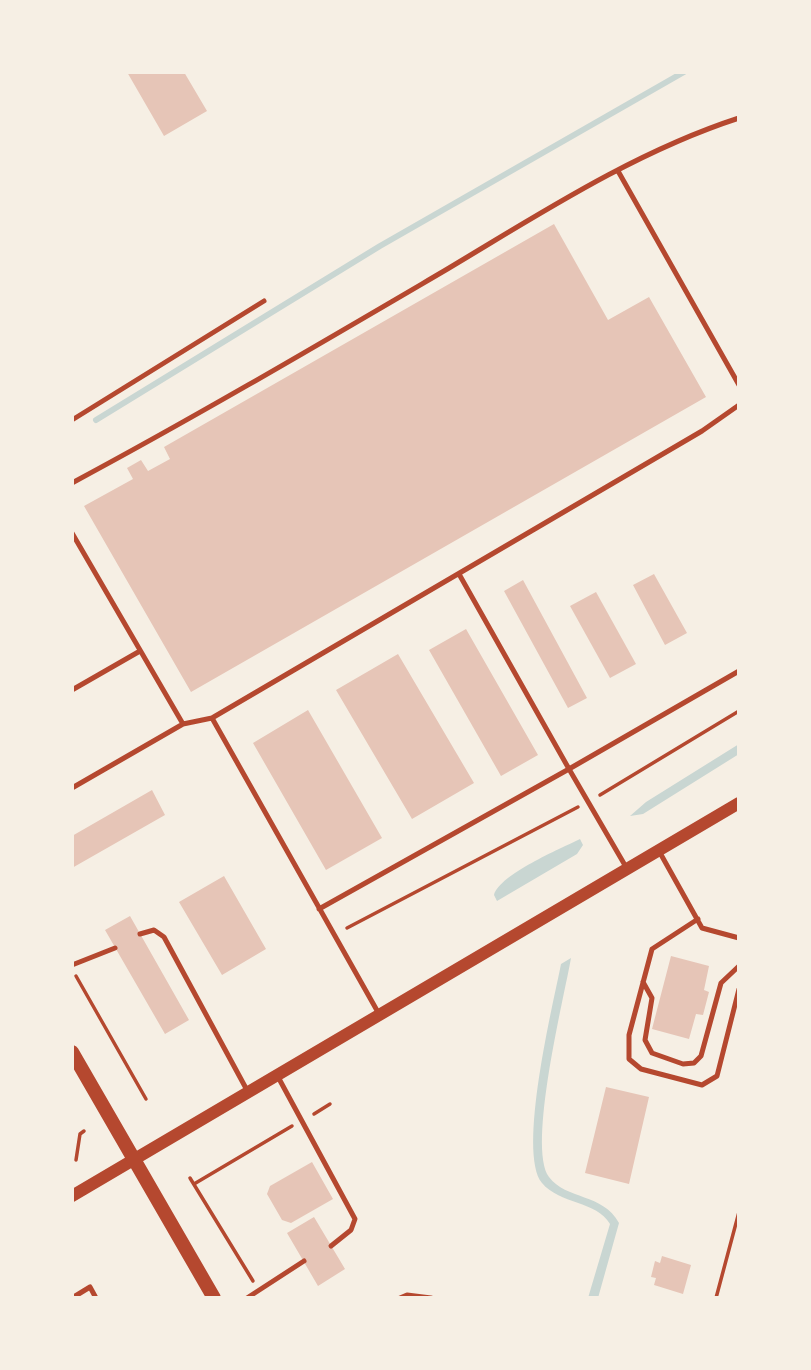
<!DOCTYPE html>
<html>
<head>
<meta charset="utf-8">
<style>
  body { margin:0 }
  #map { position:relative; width:811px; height:1370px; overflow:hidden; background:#f6efe4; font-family:Jost,sans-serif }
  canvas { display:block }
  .frame { position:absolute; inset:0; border:74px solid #f6efe4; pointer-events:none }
</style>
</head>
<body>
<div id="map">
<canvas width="811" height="1370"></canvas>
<div class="frame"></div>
</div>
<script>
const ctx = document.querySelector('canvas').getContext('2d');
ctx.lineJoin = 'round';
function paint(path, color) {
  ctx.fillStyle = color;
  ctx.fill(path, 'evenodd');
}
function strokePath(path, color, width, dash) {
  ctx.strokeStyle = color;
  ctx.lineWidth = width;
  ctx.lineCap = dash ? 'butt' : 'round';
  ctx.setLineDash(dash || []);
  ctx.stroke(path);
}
const water = new Path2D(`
  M739,744V754L643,814L630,816L646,802Z
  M580,839L583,845L577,854L497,901L494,895C500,874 560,849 580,839Z
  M571,958C564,998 527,1147 549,1177C566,1200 603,1193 619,1223L598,1298H588L610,1224C597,1201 559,1204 542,1183C517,1152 553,1005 561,964Z`);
const stream = new Path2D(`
  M96,420L380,246L684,72`);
const building = new Path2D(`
  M127,72H184L207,111L164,136Z
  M554,224L608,320L649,297L706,397L191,692L84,506L133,479L127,468L141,460L148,471L170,459L164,447Z
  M654,574L687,633L665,645L633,585Z
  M523,580L587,698L568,708L504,591Z
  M596,592L636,664L610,678L570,606Z
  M466,629L538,755L501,776L429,650Z
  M398,654L474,783L412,819L336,690Z
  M308,710L382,838L326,870L253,743Z
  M152,790L165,815L72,868V836Z
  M224,876L266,949L222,975L179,902Z
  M130,916L189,1020L165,1034L105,930Z
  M671,956L709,966L704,990L709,992L703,1015L696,1014L689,1039L652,1029Z
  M606,1087L649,1097L629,1184L585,1173Z
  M312,1162L333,1199L291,1223L282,1220L267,1194L270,1186Z
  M314,1217L345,1269L318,1286L287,1233Z
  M662,1256L691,1265L683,1294L654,1285L656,1278L651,1277L655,1261L660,1263Z`);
const path = new Path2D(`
  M600,795L739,711
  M347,928L578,807
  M76,976L146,1099
  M314,1114L330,1104
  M76,1160L80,1134L84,1131
  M190,1178L253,1281
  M194,1184L292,1126
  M716,1298L739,1212`);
const service = new Path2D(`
  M618,171L739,385
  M72,420L264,301
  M72,483C197,416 321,343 444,271C538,215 634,152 739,118
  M72,533L183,724L72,788
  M459,574L569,769L739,671
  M72,690L140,651
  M212,718L379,1014
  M183,724L212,718L702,431L739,405
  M659,851L702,928L739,938
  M319,909L569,769L626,867
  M698,919L652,949L629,1035V1059L641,1069L702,1085L717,1076L739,989
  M140,934L154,930L164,937L248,1092
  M72,965L115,948
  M643,982L652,998L645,1040L652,1053L683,1064L694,1063L701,1056L721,983L739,966
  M277,1075L355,1219L351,1230L331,1246
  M72,1298L90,1287L96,1298
  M247,1298L304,1261
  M400,1298L407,1295L431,1298`);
const tertiary = new Path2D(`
  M72,1196L739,803`);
const secondary = new Path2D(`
  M72,1052L214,1298`);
paint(water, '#c9d6d2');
strokePath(stream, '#c9d6d2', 6);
paint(building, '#e6c5b7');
strokePath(path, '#b5482f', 3.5);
strokePath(service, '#b5482f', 5);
strokePath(tertiary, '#b5482f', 12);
strokePath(secondary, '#b5482f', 14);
</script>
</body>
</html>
